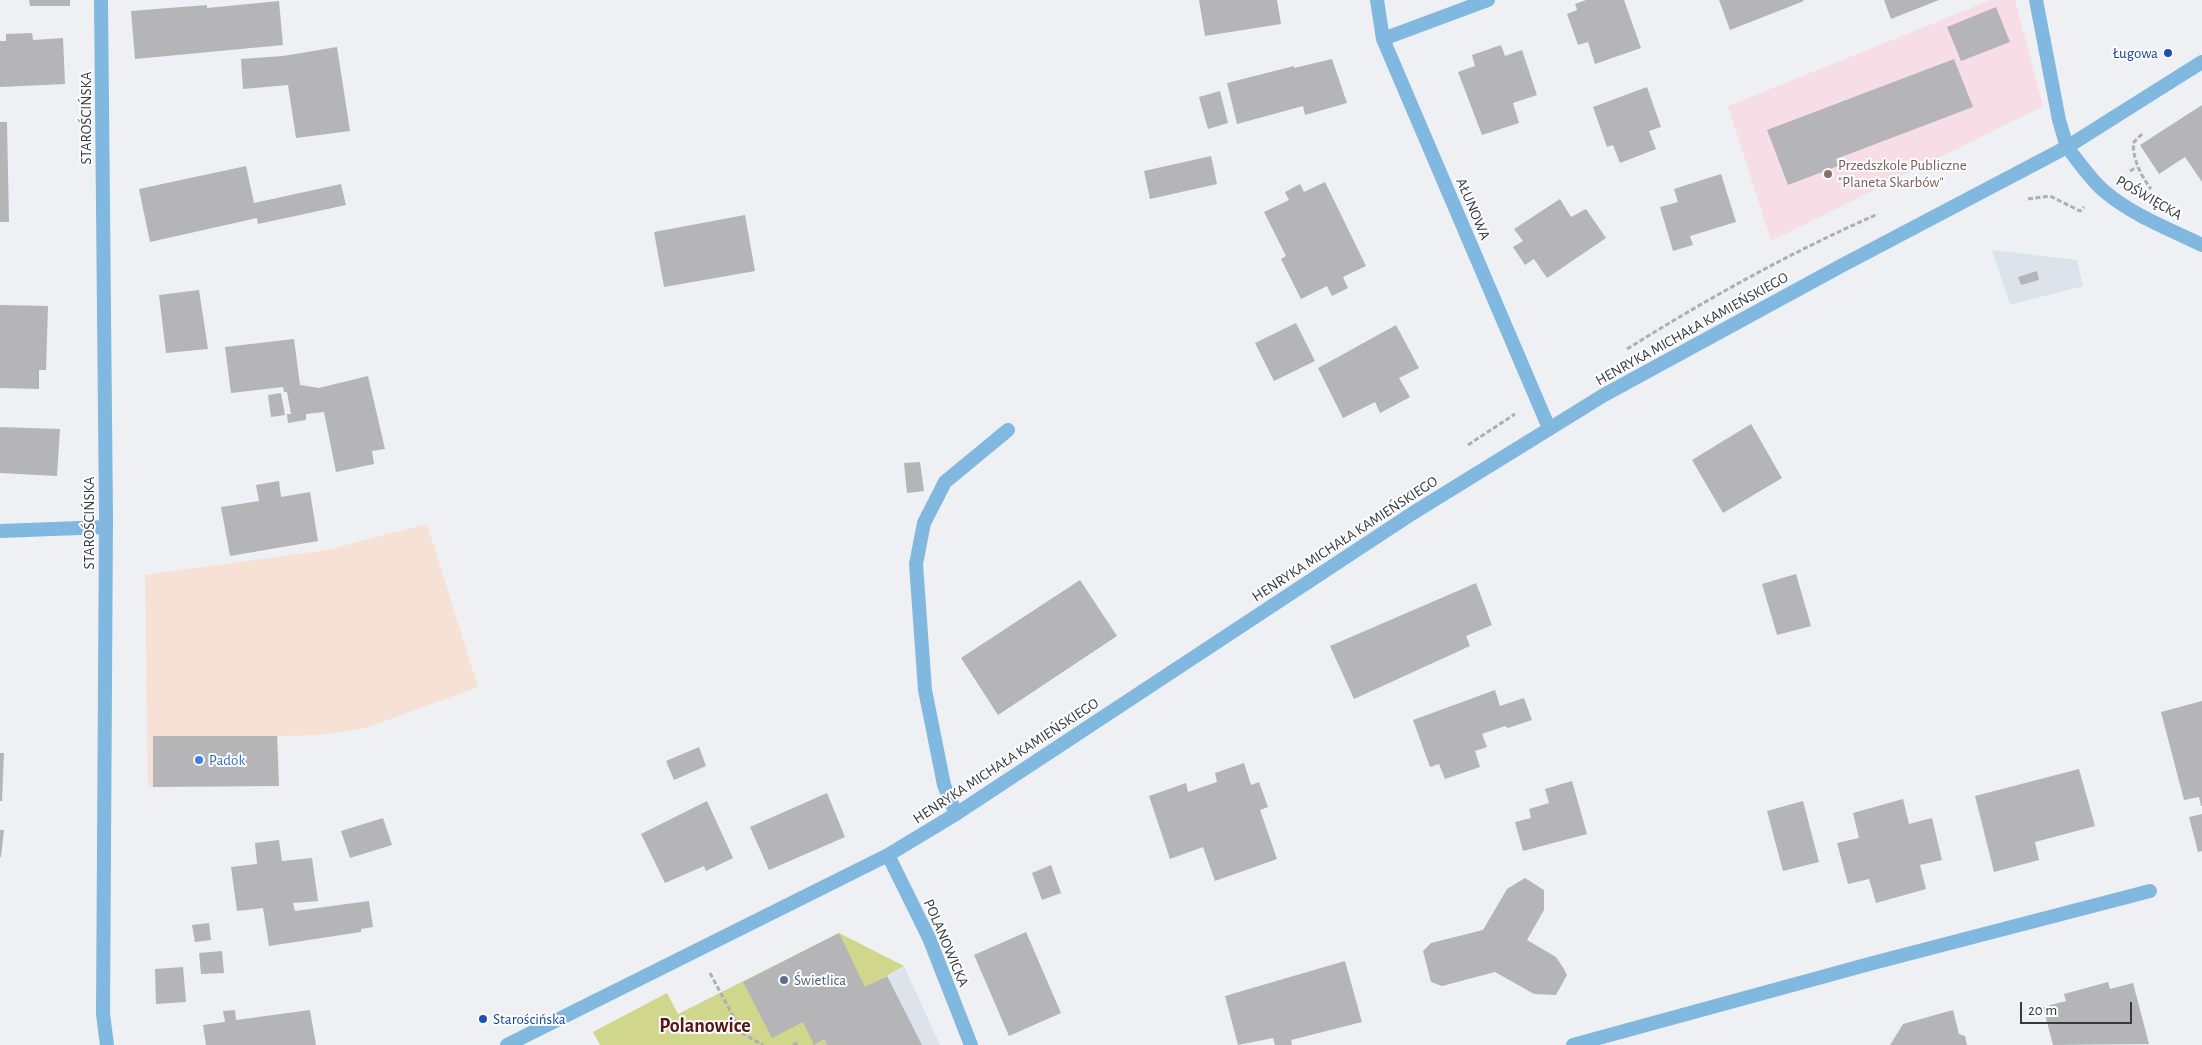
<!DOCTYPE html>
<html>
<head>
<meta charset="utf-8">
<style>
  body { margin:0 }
  #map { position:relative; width:2202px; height:1045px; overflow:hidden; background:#eef0f3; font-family:"Alegreya Sans",sans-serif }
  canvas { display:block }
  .scale { position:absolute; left:2020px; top:1002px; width:112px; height:22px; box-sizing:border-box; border:2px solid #38393a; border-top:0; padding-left:6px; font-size:15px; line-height:18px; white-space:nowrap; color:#38393a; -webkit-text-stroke:4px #fcfdff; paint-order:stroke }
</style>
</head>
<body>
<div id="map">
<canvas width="2202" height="1045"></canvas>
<div class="scale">20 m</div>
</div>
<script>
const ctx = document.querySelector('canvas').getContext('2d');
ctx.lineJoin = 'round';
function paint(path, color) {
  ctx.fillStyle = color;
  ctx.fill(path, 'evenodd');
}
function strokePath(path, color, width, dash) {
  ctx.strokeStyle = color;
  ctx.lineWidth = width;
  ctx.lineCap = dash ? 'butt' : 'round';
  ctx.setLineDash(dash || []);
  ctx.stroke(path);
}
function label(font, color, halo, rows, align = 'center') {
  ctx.font = font + ' "Alegreya Sans",sans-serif';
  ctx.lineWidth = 4;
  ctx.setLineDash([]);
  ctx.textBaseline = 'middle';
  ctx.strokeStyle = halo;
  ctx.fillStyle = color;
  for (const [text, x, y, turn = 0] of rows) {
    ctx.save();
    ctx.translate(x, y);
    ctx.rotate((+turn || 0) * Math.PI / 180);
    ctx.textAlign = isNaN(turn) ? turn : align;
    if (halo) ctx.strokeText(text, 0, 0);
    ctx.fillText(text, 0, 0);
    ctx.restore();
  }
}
const commercial = new Path2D(`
  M427,524L478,687L365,728L319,735L278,736L279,786L148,787L145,575L327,550Z`);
const built = new Path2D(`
  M1992,250L2077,260L2083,286L2010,305Z
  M904,966L940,1045H827L812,1017Z`);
const education = new Path2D(`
  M1991,0H2015L2043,106L1771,241L1728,106Z`);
const green = new Path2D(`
  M839,933L904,966L812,1017L827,1045H600L593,1032L667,993L678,1014Z`);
const building = new Path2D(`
  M29,0H70V6H30Z
  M1199,0H1277L1281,24L1205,36Z
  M1586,0H1624L1641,48L1595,64L1588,42L1578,45L1567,14L1577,10L1575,4Z
  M1719,0H1803L1804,1L1730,30Z
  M1884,0H1939L1891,19Z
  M279,1L283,45L135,59L131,11L207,5V8Z
  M1996,7L2010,42L1961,61L1947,27Z
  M32,33L33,40L63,38L65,84L0,87V41H6V34Z
  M1501,45L1505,56L1522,50L1537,95L1513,103L1519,123L1482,135L1458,72L1475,66L1472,55Z
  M337,47L350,131L296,138L288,85L243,89L241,59L283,56Z
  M1332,59L1347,103L1305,115L1303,106L1237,124L1227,83L1294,66V68Z
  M1954,59L1973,107L1836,159L1838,166L1788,185L1767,130Z
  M1647,87L1661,127L1649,131L1656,149L1620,163L1613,145L1607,147L1593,107Z
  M1220,91L1228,123L1208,129L1199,97Z
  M2202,105V182L2185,157L2159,174L2140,145Z
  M0,122H7L9,222H0Z
  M1211,156L1217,184L1150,199L1144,171Z
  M246,166L254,203L341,184L346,205L258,224L257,218L150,242L139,189Z
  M1721,174L1736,222L1690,236L1693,245L1673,251L1660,207L1678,202L1674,189Z
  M1325,182L1366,266L1343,277L1348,288L1332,296L1327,286L1301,299L1281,259L1286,256L1264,212L1289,200L1285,192L1300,184L1304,192Z
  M1560,199L1571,217L1586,209L1606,238L1547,278L1534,259L1525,265L1513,247L1523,241L1514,229Z
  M745,215L755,271L664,287L654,232Z
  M2037,271L2039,280L2021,285L2018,277Z
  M199,290L208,349L166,353L159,295Z
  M0,305L48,306L46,370H39V389L0,388Z
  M1296,323L1315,361L1274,381L1255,343Z
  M1396,325L1419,368L1399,378L1410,397L1380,413L1375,402L1343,418L1318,368Z
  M294,339L300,385L319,388L368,376L385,449L372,451L374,464L336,472L324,412L306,414V420L288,423L287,414H291L287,392H284L283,387L231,393L225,347Z
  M281,393L285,415L271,417L268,395Z
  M1751,424L1782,478L1723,513L1692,460Z
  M0,427L60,429L57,476L0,473Z
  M920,462L924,491L907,493L904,463Z
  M279,481L281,497L310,492L318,541L230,556L221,507L259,501L256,485Z
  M1796,574L1811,626L1777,635L1762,584Z
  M1080,580L1117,636L998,715L961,658Z
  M1476,583L1492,625L1466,636L1470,646L1354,699L1330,646Z
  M1495,690L1500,706L1524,698L1532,720L1508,728L1505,726L1482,734L1487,747L1475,751L1480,767L1445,779L1439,764L1430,767L1413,720Z
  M2202,701V806H2201L2199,797L2184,800L2161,712Z
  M153,736H277L279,786L153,787Z
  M699,747L706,766L674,780L666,761Z
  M0,753H4L2,801H0Z
  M1244,763L1251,785L1259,782L1268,807L1260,810L1277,859L1215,881L1203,847L1170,859L1149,796L1186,783L1188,792L1217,782L1215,773Z
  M2079,769L2095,826L2035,842L2039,860L1994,872L1975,796Z
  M1572,781L1587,834L1523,851L1515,822L1531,818L1529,809L1549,803L1545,789Z
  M827,793L845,837L769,870L750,827Z
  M1903,799L1909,824L1932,818L1942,860L1920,865L1926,889L1876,903L1869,879L1848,884L1837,843L1859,838L1853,813Z
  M707,801L733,858L706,871L704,866L665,883L641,834Z
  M1803,801L1819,862L1783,871L1767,811Z
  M2202,814V851L2198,852L2189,817Z
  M383,818L392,845L350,858L341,831Z
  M0,830H4L1,857H0Z
  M279,840L282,861L312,858L318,901L293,903L295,911L369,901L373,927L361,929V932L269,946L263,908L237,911L231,867L257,864L255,843Z
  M1051,865L1061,893L1042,900L1032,873Z
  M1525,878L1544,890V910L1527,940L1556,957L1564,969L1567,975L1556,995L1534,994L1495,972L1442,986L1431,982L1423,951L1431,943L1483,930L1507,889Z
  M209,923L211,940L195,942L192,925Z
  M1026,932L1061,1013L1009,1036L974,955Z
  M839,933L865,987L887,976L922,1045H827L824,1039L814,1045L803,1022L772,1038L743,982Z
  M222,951L224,973L201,974L199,953Z
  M1345,961L1362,1022L1291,1040L1292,1045H1275L1273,1038L1238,1045L1225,996Z
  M183,967L186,1002L156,1004L155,969Z
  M2108,982L2110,989L2133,983L2149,1044L2053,1045L2043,1007L2066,1001L2064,994Z
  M235,1010L236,1020L310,1010L316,1045H206L203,1025L225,1022L223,1011Z
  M1953,1010L1959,1034L1965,1036L1967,1045H1890L1903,1024Z`);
const path = new Path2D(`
  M2142,134L2133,143C2134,162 2140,174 2151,189
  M2130,171L2137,167
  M2028,199L2050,196L2080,211L2084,207
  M1627,349C1707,299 1791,252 1878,214
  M1468,445L1515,414
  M710,973L742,1033L763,1045
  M793,1045L800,1042`);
const service = new Path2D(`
  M0,531L106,527
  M956,814L944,785L925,690L916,564L924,523L945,482L1008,430`);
const minor = new Path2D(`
  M1377,0L1383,39L1549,428
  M2036,0L2059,120L2067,147
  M1383,39L1488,0
  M1573,1045L1873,963L2150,891`);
const tertiary = new Path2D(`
  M101,0L106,517L103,1014L107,1045
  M2067,147C2079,162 2090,179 2104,191C2132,215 2169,229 2202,245
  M888,855L929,938L971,1045
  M507,1045L888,855L956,814L1413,513L1604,395L1839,267L2067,147L2202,62`);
const markers = [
  [2168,53,5,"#1a4fb4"],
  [1828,174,5,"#8d6e63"],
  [199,760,5,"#3f7fe0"],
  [784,980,5,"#5c6f8a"],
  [483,1019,5,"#1a4fb4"]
];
const transitNames = [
  ["Ługowa",2158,53],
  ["Starościńska",493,1019,"left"]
];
const streetNames = [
  ["STAROŚCIŃSKA",86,118,-90],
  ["POŚWIĘCKA",2149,198,30],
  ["AŁUNOWA",1473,209,67],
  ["HENRYKA MICHAŁA KAMIEŃSKIEGO",1692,329,-29],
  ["STAROŚCIŃSKA",89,523,-90],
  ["HENRYKA MICHAŁA KAMIEŃSKIEGO",1345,539,-33],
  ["HENRYKA MICHAŁA KAMIEŃSKIEGO",1006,761,-33],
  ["POLANOWICKA",946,943,67]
];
const educationNames = [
  ["Przedszkole Publiczne",1838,165],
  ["\"Planeta Skarbów\"",1838,182]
];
const shopNames = [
  ["Padok",209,760]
];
const serviceNames = [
  ["Świetlica",794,980]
];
const districtNames = [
  ["Polanowice",705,1026]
];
paint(commercial, '#f7e1d4');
paint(built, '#dde3eb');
paint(education, '#f7dee6');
paint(green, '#d0d68b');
paint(building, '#b5b5b8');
strokePath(path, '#adafb1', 3, [5, 2.5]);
strokePath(service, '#81b8df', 14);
strokePath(minor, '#81b8df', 14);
strokePath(tertiary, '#81b8df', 14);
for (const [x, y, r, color] of markers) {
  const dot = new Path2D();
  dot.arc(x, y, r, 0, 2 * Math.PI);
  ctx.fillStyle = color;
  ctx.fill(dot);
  strokePath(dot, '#fcfdff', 2);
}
label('15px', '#164399', '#fcfdff', transitNames, 'right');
label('15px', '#38393a', '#fcfdff', streetNames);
label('15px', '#785e54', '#fcfdff', educationNames, 'left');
label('15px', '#366cbe', '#fcfdff', shopNames, 'left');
label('15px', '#4e5e75', '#fcfdff', serviceNames, 'left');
label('bold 20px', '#5a1615', '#fcfdff', districtNames);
</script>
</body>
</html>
